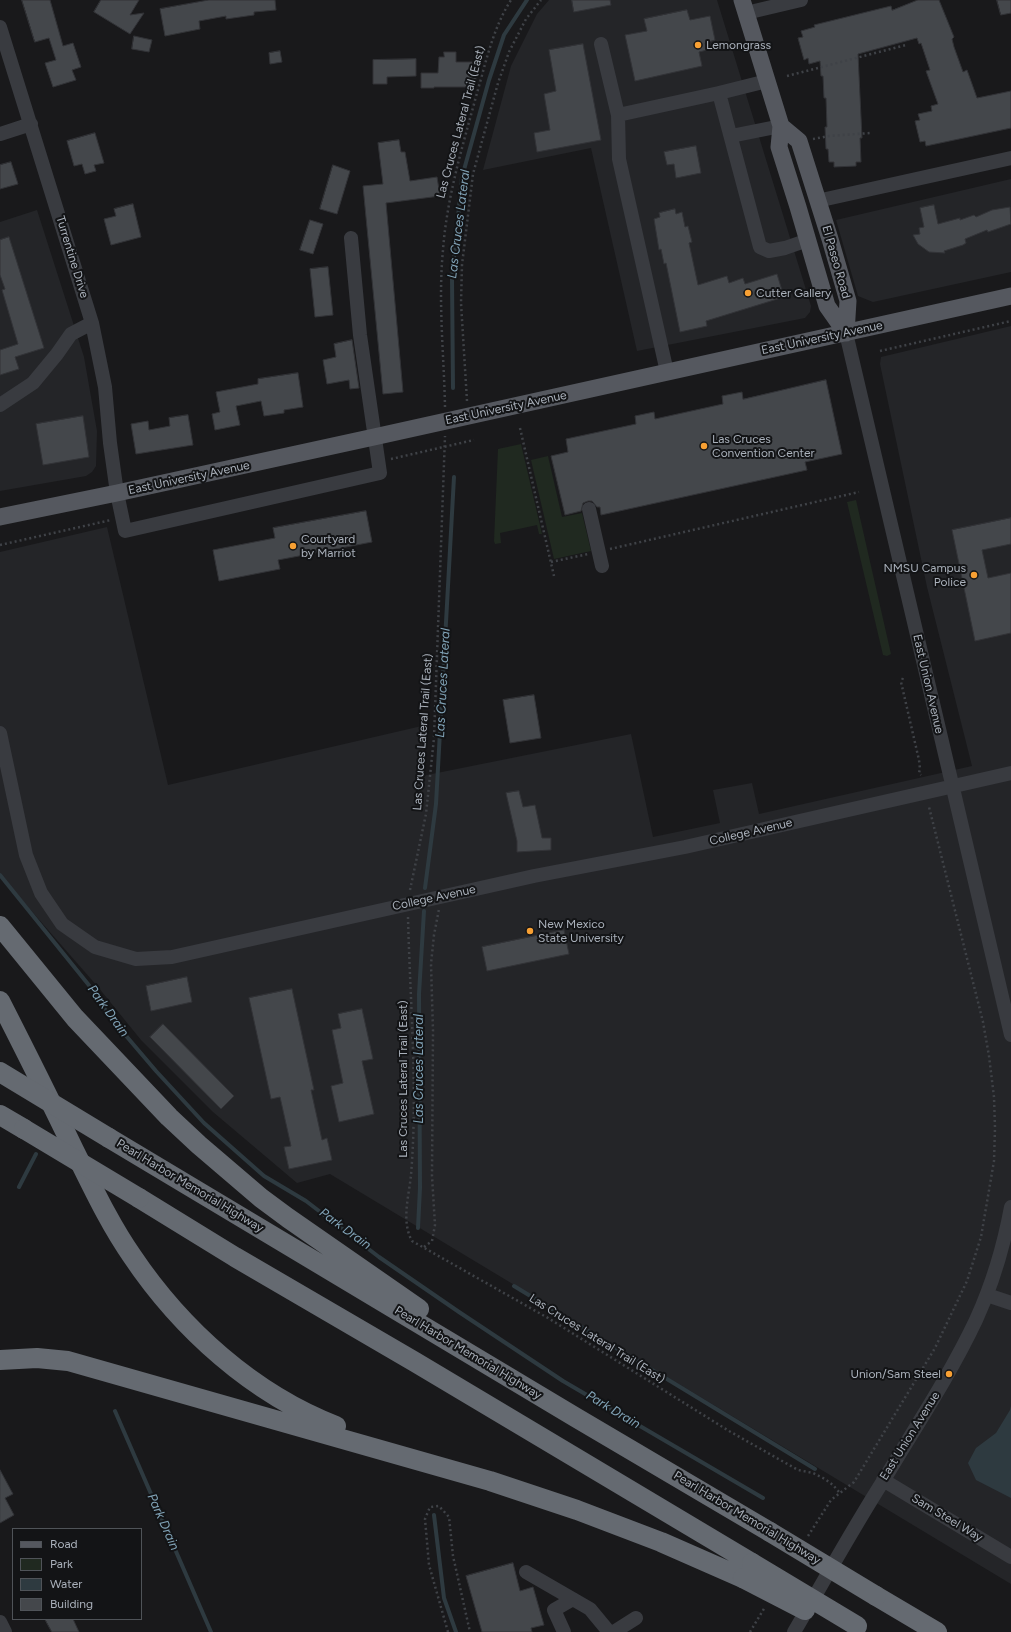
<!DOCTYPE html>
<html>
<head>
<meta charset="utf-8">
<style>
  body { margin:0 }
  #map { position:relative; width:1011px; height:1632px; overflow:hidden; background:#19191b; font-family:Figtree,sans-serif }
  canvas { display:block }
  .legend { position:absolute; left:12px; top:1528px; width:130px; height:92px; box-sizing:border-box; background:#131416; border:1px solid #4f5358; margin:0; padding:5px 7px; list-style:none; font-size:12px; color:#aab1bb }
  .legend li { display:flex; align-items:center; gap:8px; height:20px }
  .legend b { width:20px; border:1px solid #4f5358 }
</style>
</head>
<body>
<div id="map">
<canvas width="1011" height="1632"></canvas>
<ul class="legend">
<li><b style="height:5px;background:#55585f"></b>Road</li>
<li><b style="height:11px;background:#202920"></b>Park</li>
<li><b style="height:11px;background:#2e3a40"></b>Water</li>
<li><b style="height:11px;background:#44474b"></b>Building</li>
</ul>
</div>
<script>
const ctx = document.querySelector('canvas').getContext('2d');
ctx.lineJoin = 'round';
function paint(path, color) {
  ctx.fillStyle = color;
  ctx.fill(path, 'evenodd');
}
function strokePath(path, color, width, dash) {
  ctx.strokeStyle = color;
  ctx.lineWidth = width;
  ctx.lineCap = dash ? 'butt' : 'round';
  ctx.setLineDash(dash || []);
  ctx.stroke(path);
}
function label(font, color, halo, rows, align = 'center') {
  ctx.font = font + ' Figtree,sans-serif';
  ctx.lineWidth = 4;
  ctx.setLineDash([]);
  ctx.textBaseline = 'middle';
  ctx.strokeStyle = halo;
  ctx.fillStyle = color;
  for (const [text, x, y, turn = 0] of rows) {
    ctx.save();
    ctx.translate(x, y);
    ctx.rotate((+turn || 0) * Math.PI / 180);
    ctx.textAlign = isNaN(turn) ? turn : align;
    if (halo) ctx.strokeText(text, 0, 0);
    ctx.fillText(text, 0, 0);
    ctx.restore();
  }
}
const built = new Path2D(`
  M549,0H717L811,306L810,312L805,318L637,351L591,148L483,170L511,66L537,14Z
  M1011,179V272L873,302L858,296L836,220Z
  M37,210L84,357L97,431L96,466L92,472L86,476L0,491V222Z
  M1011,326V1584L330,1174L297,1183L213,1112L141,1040L98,987L0,875V552L107,527L168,785L426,725L422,776L631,734L653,837L720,823L713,790L752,783L759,814L972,766L927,587L880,364L881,357Z`);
const green = new Path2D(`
  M521,444L542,534H539L537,525L500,533L501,543L495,544L494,541L498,449Z
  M548,456L562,517L582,513L591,551L554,559L531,460Z
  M856,500L891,654L887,656L883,655L847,502Z`);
const water = new Path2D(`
  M1011,1406V1498L976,1480L968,1463L976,1448L996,1433L1010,1410Z`);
const stream = new Path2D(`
  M453,388L452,278L462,177L489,80L504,35L527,0
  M0,875L92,989L110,1017L156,1071L204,1123L264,1176L306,1201L379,1257L459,1312L563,1381L763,1498
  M425,888L436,804L454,477
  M19,1187L36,1154
  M418,1228L420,1188L419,994L424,911
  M514,1286L815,1469
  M115,1411L211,1632
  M434,1515L444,1598L456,1632`);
const building = new Path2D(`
  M22,0H50L63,46L73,43L81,67L72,70L76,80L53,87L45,63L56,60L49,38L35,42Z
  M101,0H139L130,15L144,13L130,34L94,12Z
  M209,0H275L276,10L254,12V15L226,19V16L199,21L200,29L165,36L160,9Z
  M572,0H610L611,5L574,12Z
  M918,0H939L954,37L952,39L954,47L963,72L967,70L977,98L1011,91V128L926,146L925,141L920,142L915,121L920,120L918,114L932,111L931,106L938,104L926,71L930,70L921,43L919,44L917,38L858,54L862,138H860L861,162H856V166L834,167V162H829L828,149H826L825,127H827L826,98H824L823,76H821L820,61L809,64L808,58L804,60L798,38L803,37L801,31L815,27L814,25L891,6L892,10Z
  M997,0H1011V13L1001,15Z
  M687,10L690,20L710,16L715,40L705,43L707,50L699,52L702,66L635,81L625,35L647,31L644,19Z
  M134,36L152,40L149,52L132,49Z
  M583,44L601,140L537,152L534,133L550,130L544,94L556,91L549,50Z
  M280,51L282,62L270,64L269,53Z
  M444,52H456V62H476V80H470V87H434V88H421V73H438L439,57H444Z
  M416,59V76L387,77V84H373V60Z
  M95,133L104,163L94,165L96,171L85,174L82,164L74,166L67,141Z
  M399,140L401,152H405L410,181L437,177L440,196L386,203L403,392L383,394L363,186L383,184L378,143Z
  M696,146L701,173L676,178L674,164L667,165L664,152Z
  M11,162L18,184L0,189V165Z
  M333,165L350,171L337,214L320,209Z
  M133,204L141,237L111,245L104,219L116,216L114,209Z
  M934,205L938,224L960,218V220L974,215L976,217L992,210L1010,207L1011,224L988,232L987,230L965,239L966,243L963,245L944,251L945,253L929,252L918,244L913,235L920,234L919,228L924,227L920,208Z
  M675,209L676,214L682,212L685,227L688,226L692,242L689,243L698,285L727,276L729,283L743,278L745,284L777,274L784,297L706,321L707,326L680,332L666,263L664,264L661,249L659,250L654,219L660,217L659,213Z
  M310,220L323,224L313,254L300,250Z
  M9,237L44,348L15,357L19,369L0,375V350L18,344L2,290L5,289L0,275V240Z
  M328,267L333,315L315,317L310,269Z
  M352,340L359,388L350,389L349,380L327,384L323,360L336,357L334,344Z
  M298,373L303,407L284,410V413L264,416L261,401L236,406L240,425L215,430L212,414L220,412L216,392L258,384V379Z
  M826,380L842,454L805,462L807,470L601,515L600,507H597L592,501H588L583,503L581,511L565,515L551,456L568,452L566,439L636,424L635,416L654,412L655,419L723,404L722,396L742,392L743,399Z
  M188,415L193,445L136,454L131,424L148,421L149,430L170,426L169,418Z
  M83,416L89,457L43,465L36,424Z
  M366,511L372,542L278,560L280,569L219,581L213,550L275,538L273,528Z
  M1011,518V544L982,550L988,578L1011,573V633L975,641L952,530Z
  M534,695L541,738L510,743L503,700Z
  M519,791L523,807L535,805L542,838H551V850L517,852V841L506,793Z
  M564,930L569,954L487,971L482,947Z
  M187,977L192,1002L151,1011L146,986Z
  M292,989L314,1090H311L322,1140L327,1138L332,1160L289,1169L284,1147L291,1146L280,1097L271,1099L249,998Z
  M362,1009L373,1059L362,1061L374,1114L339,1122L331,1086L343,1083L332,1030L341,1028L338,1014Z
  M163,1024L234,1096L221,1109L150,1037Z
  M0,1470L13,1494L5,1498L14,1515L0,1523Z
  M513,1563L520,1591L533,1587L544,1625L531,1628L532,1632H482L466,1576Z
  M45,1619H73L79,1632H52Z`);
const path = new Path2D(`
  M787,76L906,45
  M813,139L829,136L870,133
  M880,351L1011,321
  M467,401L461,303L462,265L473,174L498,83L509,52L526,19L541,0
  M445,407C444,355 438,302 443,250C447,196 463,145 477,93C486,62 493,28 511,0
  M520,428L554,576
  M391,459L474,440
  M0,545L111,520
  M610,549L859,492
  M551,562L588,554
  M903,678L901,682L919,760L920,769L919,773L921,775
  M410,890L426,814L434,738L445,436
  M408,917C410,1003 418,1089 411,1175C409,1196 401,1221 412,1241L548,1318L729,1431L798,1470L813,1473L825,1479L833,1485L839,1492
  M424,1247L432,1241L435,1225L432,1176L433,1031L431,964L434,935L439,909
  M808,1536L831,1500L854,1482L935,1348L967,1281L981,1237L994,1161L995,1128L994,1097L989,1056L983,1022L929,807
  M448,1632L429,1565L425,1519L430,1507L439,1506L449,1517L453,1556L470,1632
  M750,1632L765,1607`);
const minor = new Path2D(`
  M746,13L801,0
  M0,27L92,323L105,387L110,443L117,493L125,531L380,473L360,335L351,238
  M601,44L618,115L619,159L667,372
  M719,93L760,247L769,251L785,248L808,240
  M618,115L719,93L767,81
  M0,134L31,124
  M731,136L781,126
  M817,201L1011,158
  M846,333L1011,1035
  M0,405L33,383L57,354L71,334L92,323
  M589,509L602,566
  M0,733L26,855L41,893L62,924L95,947L136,959L172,957L534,876L685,847L1011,773
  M987,1295L1011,1303
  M883,1480L1011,1557
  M526,1572L590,1609L609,1632
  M0,1622L5,1632
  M564,1632L554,1610L573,1599
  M614,1632L636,1618
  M794,1632C824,1581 853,1528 885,1478C916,1426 950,1375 976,1320C992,1285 1004,1245 1011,1207`);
const major = new Path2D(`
  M742,0L781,126L779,147L798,207L827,306L846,333
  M781,126L799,141L830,239L848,301L846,333
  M0,517L117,493L374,437L1011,296`);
const highway = new Path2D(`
  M0,926L75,1018L169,1117L199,1145L261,1198L288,1218L419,1309
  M0,1001C25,1050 50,1100 74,1150C92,1186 109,1223 132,1256C181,1329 253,1394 336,1426
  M0,1115L24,1129
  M109,1138L575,1417L770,1532
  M139,1198L235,1257L415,1362L752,1563
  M0,1360L37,1358L68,1361L490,1481L577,1510L661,1542L743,1578
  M876,1596L937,1632`);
const highwayBridge = new Path2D(`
  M0,1072L109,1138
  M24,1129L139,1198
  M770,1532L876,1596
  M752,1563L857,1626
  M743,1578L805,1610`);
const markers = [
  [698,45,4,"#f8a033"],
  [748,293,4,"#f8a033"],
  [704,446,4,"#f8a033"],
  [293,546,4,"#f8a033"],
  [974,575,4,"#f8a033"],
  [530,931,4,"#f8a033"],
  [949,1374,4,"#f8a033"]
];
const poiNames = [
  ["Lemongrass",706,45],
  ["Cutter Gallery",756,293],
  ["Las Cruces",712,439],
  ["Convention Center",712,453],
  ["Courtyard",301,539],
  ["by Marriot",301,553],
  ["NMSU Campus",966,568,"right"],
  ["Police",966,582,"right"],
  ["New Mexico",538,924],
  ["State University",538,938],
  ["Union/Sam Steel",941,1374,"right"]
];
const streetNames = [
  ["Las Cruces Lateral Trail (East)",461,122,-75],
  ["Turrentine Drive",72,257,73],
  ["El Paseo Road",836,262,74],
  ["East University Avenue",822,338,-12],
  ["East University Avenue",506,408,-12],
  ["East University Avenue",189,478,-12],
  ["East Union Avenue",928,684,77],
  ["Las Cruces Lateral Trail (East)",423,732,-86],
  ["College Avenue",751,832,-13],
  ["College Avenue",434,898,-12],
  ["Las Cruces Lateral Trail (East)",403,1079,-90],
  ["Pearl Harbor Memorial Highway",190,1186,31],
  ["Las Cruces Lateral Trail (East)",597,1339,32],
  ["Pearl Harbor Memorial Highway",468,1353,31],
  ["East Union Avenue",910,1436,-58],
  ["Pearl Harbor Memorial Highway",747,1518,31],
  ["Sam Steel Way",947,1518,31]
];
const waterNames = [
  ["Las Cruces Lateral",459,224,-83],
  ["Las Cruces Lateral",443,683,-87],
  ["Park Drain",108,1011,54],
  ["Las Cruces Lateral",419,1069,-90],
  ["Park Drain",345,1229,36],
  ["Park Drain",613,1410,31],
  ["Park Drain",163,1522,66]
];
paint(built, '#242528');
paint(green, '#202920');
paint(water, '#2e3a40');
strokePath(stream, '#2e3a40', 4);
paint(building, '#44474b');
strokePath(building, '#323337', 1);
strokePath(path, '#3f4247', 2.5, [2, 3]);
strokePath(minor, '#393b40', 14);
strokePath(major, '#55585f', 17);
strokePath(highway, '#656a71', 20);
strokePath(highwayBridge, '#656a71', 20);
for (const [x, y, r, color] of markers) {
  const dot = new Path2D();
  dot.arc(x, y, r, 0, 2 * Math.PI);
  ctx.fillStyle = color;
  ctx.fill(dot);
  strokePath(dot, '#131416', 1.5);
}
label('12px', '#aab1bb', '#131416', poiNames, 'left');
label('12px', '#aab1bb', '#131416', streetNames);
label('italic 13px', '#81a3b7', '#131416', waterNames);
</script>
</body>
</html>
